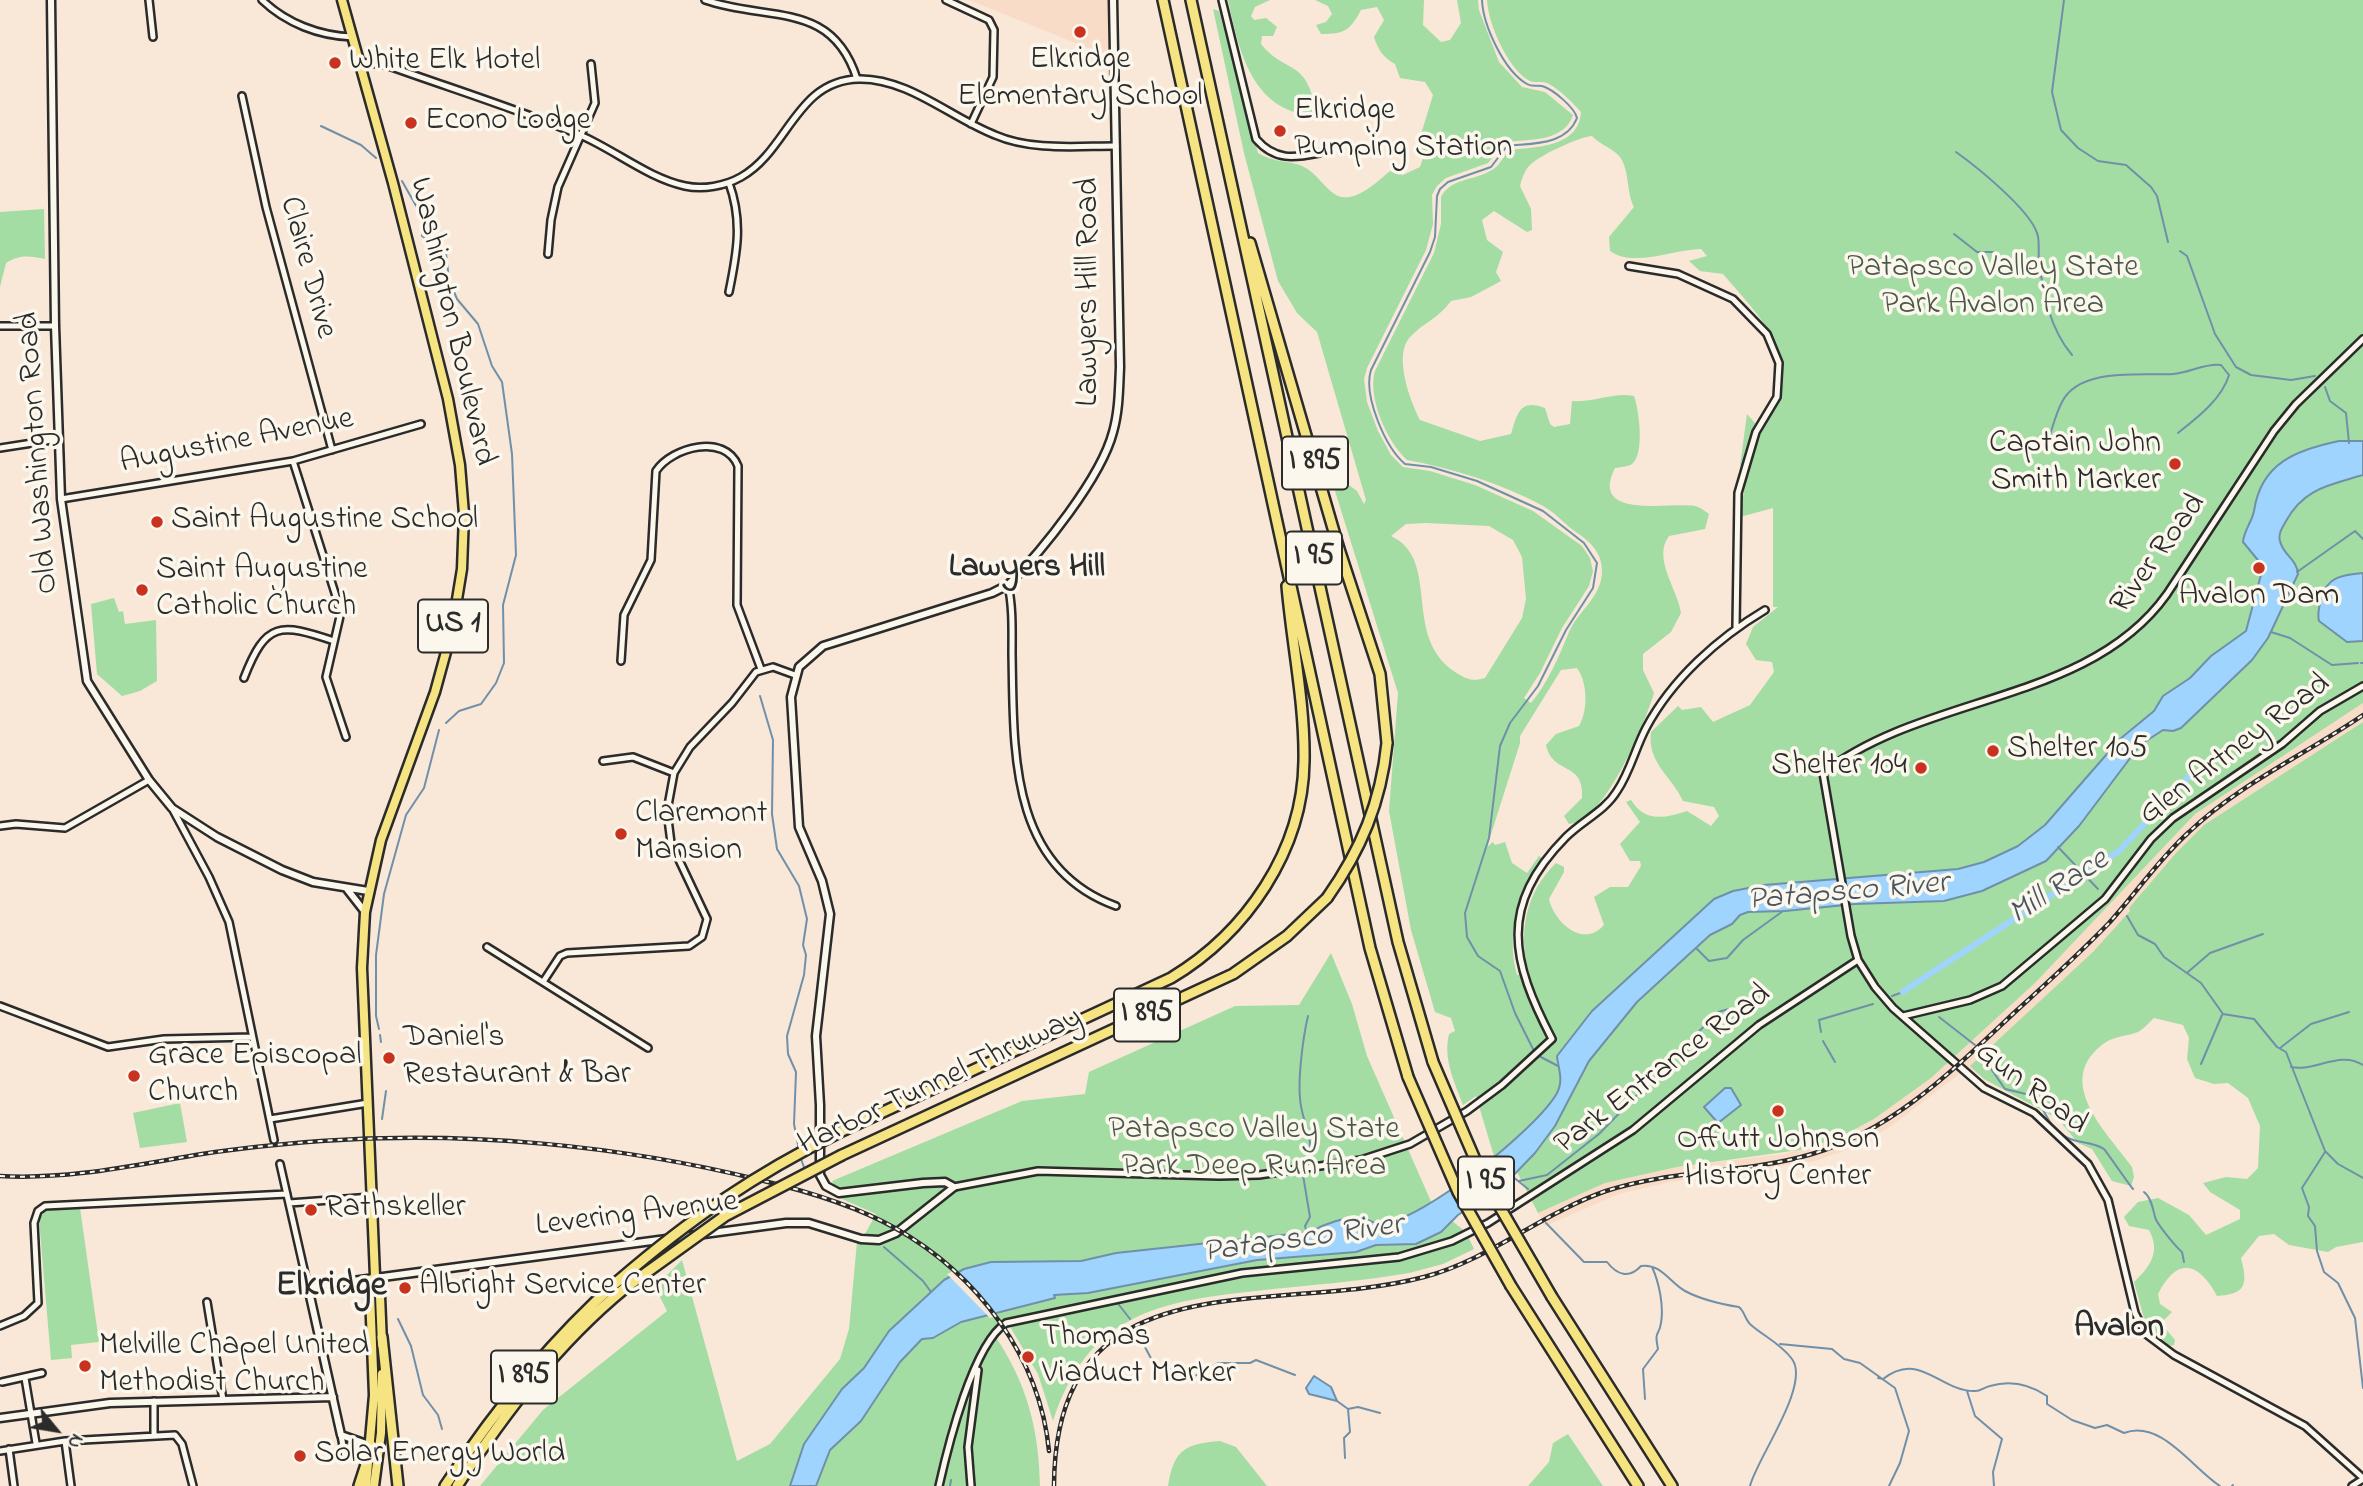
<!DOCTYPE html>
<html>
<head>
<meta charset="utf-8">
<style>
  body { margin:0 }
  #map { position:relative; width:2363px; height:1486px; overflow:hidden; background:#f9e7d7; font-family:"Indie Flower",sans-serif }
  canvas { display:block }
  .north { position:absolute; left:21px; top:1395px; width:70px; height:70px; -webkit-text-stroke:5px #fbf7ec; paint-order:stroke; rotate:120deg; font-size:19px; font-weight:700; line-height:28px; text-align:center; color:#2b2b2b }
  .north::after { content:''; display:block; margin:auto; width:24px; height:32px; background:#2b2b2b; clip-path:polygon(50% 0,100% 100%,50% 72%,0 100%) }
</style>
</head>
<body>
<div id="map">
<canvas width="2363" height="1486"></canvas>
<div class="north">N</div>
</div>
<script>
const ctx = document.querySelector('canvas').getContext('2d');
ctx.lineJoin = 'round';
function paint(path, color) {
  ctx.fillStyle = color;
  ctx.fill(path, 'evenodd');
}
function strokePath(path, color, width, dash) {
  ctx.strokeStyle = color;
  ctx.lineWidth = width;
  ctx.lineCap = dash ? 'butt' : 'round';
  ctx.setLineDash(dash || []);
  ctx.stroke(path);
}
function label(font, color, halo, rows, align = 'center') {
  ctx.font = font + ' "Indie Flower",sans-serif';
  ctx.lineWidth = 7;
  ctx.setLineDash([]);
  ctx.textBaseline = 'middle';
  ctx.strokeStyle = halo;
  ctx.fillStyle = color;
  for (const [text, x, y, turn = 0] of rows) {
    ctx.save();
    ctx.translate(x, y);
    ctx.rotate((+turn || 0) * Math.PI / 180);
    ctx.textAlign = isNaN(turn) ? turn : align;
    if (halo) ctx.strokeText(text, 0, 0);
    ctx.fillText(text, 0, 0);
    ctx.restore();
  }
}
const built = new Path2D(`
  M969,0H1109L1110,57Z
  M2363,703V722L2164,867L2129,908L2136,917L1977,1077L1966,1069L1890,1127L1849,1149L1815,1161L1670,1182L1619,1194L1545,1226L1538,1213L1605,1183L1677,1167L1785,1154L1844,1135L1874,1119L1931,1078L2035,983L2195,814Z`);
const green = new Path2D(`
  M1228,0H1270L1255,7L1251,16L1254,20L1266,18L1277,27L1273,36H1262L1261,44C1286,75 1306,57 1316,111L1313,116C1251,110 1239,50 1228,0Z
  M1315,0H1424L1423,25L1441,42L1450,40L1461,23L1457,0H1478L1479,10L1499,62L1522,87L1545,92L1573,115C1564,143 1527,139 1505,142L1488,163L1446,178L1437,186L1432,195L1433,224L1426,250L1367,368L1364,379L1367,402L1378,431L1391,455L1403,467L1430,471L1475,485L1533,511L1582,546L1590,558L1593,571L1589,586L1562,628L1540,673L1524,698L1531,703C1548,683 1559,656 1569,632C1578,611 1602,597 1602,571C1602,551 1588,540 1573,530C1563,522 1554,512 1543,506C1501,483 1454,469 1407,460C1387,442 1367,397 1375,371L1434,253L1441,224V197C1451,178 1473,181 1490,171C1500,167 1502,157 1509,150C1534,147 1579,148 1581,112C1573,103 1560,90 1549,84C1542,80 1534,84 1528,80C1507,67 1488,23 1487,0H2363V703L2195,814L2035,983L1931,1078L1874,1119L1844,1135L1806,1149L1677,1167L1605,1183L1538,1213L1517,1172L1496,1163L1476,1096L1463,1105C1454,1081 1443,1059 1449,1034L1455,1031L1451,1018L1435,1012L1411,930L1389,811L1398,693L1335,491L1340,482H1345L1357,491L1364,504L1366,500L1317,332L1297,313L1278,281L1244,153L1213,9L1219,11L1258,153C1277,164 1291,160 1304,167C1317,173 1325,190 1338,196C1356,203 1378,181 1390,171L1403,175L1420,167L1423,158L1418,144L1433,95L1425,82L1400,78L1395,64C1384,58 1378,50 1374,37L1384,20L1377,7L1361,10C1350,31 1344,34 1321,34L1316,25L1326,22L1332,14L1328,6ZM1592,136C1600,145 1613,148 1620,157C1630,172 1626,191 1634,207L1609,237L1610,251C1633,268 1675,249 1701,249L1707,256L1689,261L1700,271L1723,274C1767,325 1810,365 1761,430L1747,414L1740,466L1747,469L1740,517L1773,508V607H1778L1753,627L1746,644L1756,660L1772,662L1774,672L1750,705L1713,722L1701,707L1682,710L1678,706L1651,732C1647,763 1671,775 1683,801L1714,807L1719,816L1711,826L1687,811C1666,818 1645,823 1631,800L1626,802L1640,822L1620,844L1630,861H1640L1641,866L1628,887H1610L1594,897L1604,925C1583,949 1554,922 1549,899L1564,872V867L1556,863C1525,893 1518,934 1529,973L1517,975C1505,932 1520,894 1542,858L1539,856L1527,873L1512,863L1505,842L1495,845L1493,842L1487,847L1520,743V736L1561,670L1577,668C1588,683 1588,711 1579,726L1556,734L1546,745C1552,775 1585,761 1582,798L1564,816L1569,824C1604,823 1645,723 1654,693L1643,670V654L1671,632L1681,613C1678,590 1652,558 1669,536L1705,529L1709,514C1705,511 1700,507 1695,506C1668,502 1589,520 1615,468C1620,467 1628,467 1632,464C1645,454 1639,410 1634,396C1613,392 1594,403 1572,401L1570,424L1554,427L1550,424L1545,408C1520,398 1517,414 1511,434L1480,441L1420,420C1410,401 1393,355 1410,337C1423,323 1439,318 1451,301L1471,297L1501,281L1496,272L1503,252L1487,240L1482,220L1494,211L1527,232L1532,230L1531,209L1520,186C1522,179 1524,171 1530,165C1538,156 1581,136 1592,136ZM1426,523L1489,526L1513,540L1522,557L1526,599L1522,618L1485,678C1472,682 1466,679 1455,672C1401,636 1442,560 1391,536L1406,524Z
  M44,209L45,259C30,256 20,254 6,263L0,287V212Z
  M114,598L119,612L123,611L125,624L156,620L157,681L140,691L122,696L97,674L91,604Z
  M2363,722V1242L2336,1247L2328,1252L2289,1245L2274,1234L2259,1236L2241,1258C2248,1285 2246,1294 2217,1296C2199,1263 2178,1255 2158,1294L2160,1304L2172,1312L2161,1323L2175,1340L2174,1345L2169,1346L2145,1322L2134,1282C2150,1267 2161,1252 2149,1230L2129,1226L2124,1217L2138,1202L2158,1198L2189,1215L2206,1235L2240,1219V1210L2210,1192L2203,1183L2226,1177L2247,1179L2258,1168L2260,1126L2248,1098L2228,1083L2214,1084L2195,1078L2187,1059L2189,1038L2183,1025L2154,1018C2149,1022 2144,1029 2138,1032C2128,1036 2116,1036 2106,1042C2051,1080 2106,1131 2132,1167L2134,1177L2131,1186L2112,1181L2092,1149L2078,1143L2058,1119L1984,1079L1970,1066L2093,952L2130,911L2129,908L2176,853L2204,825Z
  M1331,953L1352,1004L1367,1056L1433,1206L1466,1232L1474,1249L1443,1264L1409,1273C1358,1282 1307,1285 1256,1291C1157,1301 1087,1316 1053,1421L1038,1374L1009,1325L995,1336C1027,1383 1039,1430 1040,1486H480L543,1410L667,1311L655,1287L682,1260L737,1461L770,1444L840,1359L849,1329L857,1242L865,1234L876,1214L840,1198L832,1181L1022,1101L1085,1094L1089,1072L1235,1006L1299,1005Z
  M180,1103L187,1142L140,1148L133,1113Z
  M53,1208H80L99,1342L71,1345L72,1358L51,1360L39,1220L44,1212Z
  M1568,1434L1603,1486H1528L1549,1462L1553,1443Z
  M1220,1441L1236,1447L1267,1486H1168C1174,1450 1184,1444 1220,1441Z`);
const water = new Path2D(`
  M2339,441H2363V475C2330,485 2304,488 2286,521C2282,528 2278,534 2280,541C2283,555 2297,559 2298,574L2268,638L2252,660L2181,728L2173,731L2163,730L2140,745L2079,826L2046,861L1982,891L1944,901L1855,904L1785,911L1748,912L1740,915L1732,924L1710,935L1637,1002L1589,1061L1555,1126L1535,1153L1506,1183L1458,1215L1441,1232L1416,1244L1376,1245L1356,1252L1257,1260L1088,1293L1054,1295L1055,1298L961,1322L933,1338L922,1339L900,1362L861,1421L830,1450L816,1486H790L804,1444L842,1389L864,1368L889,1331L944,1280L964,1269L991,1262L1081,1261L1116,1253L1310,1232C1324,1224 1346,1216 1362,1218C1369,1219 1375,1225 1382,1224C1423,1220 1537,1129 1557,1093C1564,1080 1558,1068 1557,1056L1592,1011L1714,899L1733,891L1764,885L1958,869L1984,862L2018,846L2045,825L2120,739L2154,711L2163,696L2190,678L2211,656L2246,631L2262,571V565L2243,542C2244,530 2252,522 2254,511C2261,463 2296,450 2339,441Z
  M2363,573V641L2347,642L2319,621C2317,614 2319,607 2321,600C2326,577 2341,575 2363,573Z
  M1725,1088H1731L1741,1105L1718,1123L1704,1107Z
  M1314,1376L1331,1387L1337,1401L1309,1394L1306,1388Z`);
const pier = new Path2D(`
  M955,1270L980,1294L998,1316L990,1318L947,1274Z`);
const stream = new Path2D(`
  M1482,0C1483,25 1504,71 1527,84C1532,87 1536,85 1542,86C1553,89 1575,108 1577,118C1566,146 1531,143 1507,146L1491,167L1448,182L1440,189L1437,196L1435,237L1430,252L1371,370C1363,395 1385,447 1405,464L1431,467L1477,481L1543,511L1584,543L1597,563L1593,588L1566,630L1538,686L1510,723L1500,746L1489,838L1465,913L1467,937L1478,956L1500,971L1515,1013L1534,1051
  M2064,0L2052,92L2061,130L2078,148L2098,161L2126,165L2151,187L2157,196L2168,242
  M321,126L361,145L376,158
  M1956,152C1977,167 2029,209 2037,233C2040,240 2038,252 2039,260C2043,294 2050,329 2072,355
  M402,181L423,218L422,236L446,253L449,280L457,299L478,324L492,366L502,382L512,454L516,555L503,605L504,663L496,683L481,704L459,711L446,723
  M1954,234L1977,252H1993L2010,264L2041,277
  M2180,251L2187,256L2215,334L2236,367L2251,375L2291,380L2315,376
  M2325,387L2330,401L2346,413L2349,443
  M2049,438C2053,426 2056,413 2062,402C2080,367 2140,376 2173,374C2190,373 2204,363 2221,365L2229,375C2222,399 2197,418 2178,433
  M2297,572L2355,531L2363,539
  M2271,632L2290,638L2332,665L2358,663
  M2361,663H2363
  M760,696L773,740L772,814L777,849L799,886L807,919L803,945L806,955L804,975L787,1036L788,1054L796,1072L794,1124L799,1150
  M2058,847L2098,889
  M2127,916L2138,935L2155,944L2164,957L2201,983L2223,1014L2254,1019L2277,1047L2286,1052L2325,1151L2338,1164L2363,1178
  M1697,949L1709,961L1727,958L1743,940L1783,911
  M2188,972L2210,953L2263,934
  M1892,996L1903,992
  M1939,1017L1975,1045
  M379,1029L376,1016V955L384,894L406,815L424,788L439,730
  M1821,1032L1819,1020L1873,1004
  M380,1035L381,1042
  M1823,1041L1835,1062
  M2280,1048L2311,1024L2349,1012
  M1980,1053L2005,1089L2034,1096C2045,1108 2048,1129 2068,1138C2081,1144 2092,1141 2104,1149C2106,1151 2128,1183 2133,1189
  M1539,1056L1558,1066
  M2201,1064L2222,1015
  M2291,1067C2315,1072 2340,1050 2363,1065
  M382,1119L386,1091
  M2325,1152L2302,1188L2309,1207L2308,1216L2315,1226L2317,1251L2324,1272L2338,1283L2355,1318L2363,1388
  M801,1159L805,1170
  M1308,1163C1316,1140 1301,1121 1300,1098C1298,1077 1303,1037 1308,1016
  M1303,1175L1310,1217L1305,1226L1307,1233
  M1512,1176L1528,1189
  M1519,1181L1547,1175L1599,1134L1718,1012L1729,1009L1748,1017
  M2144,1192C2151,1197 2153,1209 2155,1217C2156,1223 2176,1247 2182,1252L2184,1262
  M1546,1223L1584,1262H1607C1617,1275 1629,1279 1641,1266C1661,1263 1670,1283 1685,1291C1702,1300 1720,1304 1739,1307C1745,1312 1745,1320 1751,1325C1765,1337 1781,1344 1792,1359C1811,1385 1757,1458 1750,1486
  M884,1247L923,1281L931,1292
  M1116,1301L1130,1319
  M398,1319L411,1346L423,1395L438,1415L442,1429
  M1137,1332L1154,1364L1195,1376L1218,1363H1250L1256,1360L1295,1375
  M1780,1344L1832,1349L1844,1359L1860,1363L1895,1388L1909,1431L1900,1463L1889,1486
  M1878,1378L1883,1379C1919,1350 1940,1391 1974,1391C1980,1392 1984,1387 1990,1386C2011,1380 2029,1384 2047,1396V1404L2072,1420L2095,1428L2107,1425L2124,1433C2161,1419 2192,1468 2220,1486
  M1967,1391L1975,1416L2002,1439L1993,1472L1994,1486
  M1645,1399L1643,1369L1658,1349C1654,1329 1659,1337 1661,1323C1664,1306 1659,1282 1652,1267
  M1337,1401L1348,1409L1358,1407L1380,1413
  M1345,1458L1344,1438L1350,1432L1348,1409
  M950,1486L951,1480
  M2232,1486L2233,1485`);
const canal = new Path2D(`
  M1911,986L2119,851L2193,772
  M1903,992L1907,989`);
const minor = new Path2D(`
  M149,0L153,37
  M262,0C286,23 319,36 353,37
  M705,0C769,22 832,0 857,79
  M946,0L989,20L994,30L993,77L971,124
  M1222,0L1256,139C1275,161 1294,158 1319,153
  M360,62L386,65C450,88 517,109 580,135C615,150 648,178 685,186C703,190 725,186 741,177C788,151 796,80 859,79C908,78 951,118 995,135C1032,151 1076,146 1116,146
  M242,96L266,207L332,450
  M729,183C743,221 737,253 729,292
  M548,254L551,220L558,187L595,103L591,64
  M1629,266L1678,274L1733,299L1767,334L1779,363L1777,397L1756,432L1738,493L1736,627
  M0,326H55
  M2363,339L2296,404L2274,431L2167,594C2089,704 1925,693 1823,773L1851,936L1858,960L1875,987L1893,1008L1984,1088L2034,1113L2088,1164L2108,1200L2135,1313L2146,1334L2174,1355L2305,1426L2363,1478
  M0,448L58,439
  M293,461L341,612L326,677L346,737
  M61,499L293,461L421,424
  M1008,585C1013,607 1012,631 1012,654C1014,749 1008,867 1116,906
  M621,661L624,615L651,560L656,471C672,447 725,433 738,466L737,605L761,669
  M244,678C266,621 280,623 334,641
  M603,761L633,757L674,773
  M172,808L209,877L229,922L274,1140
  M0,826L16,824L65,828L149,780
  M487,947L648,1048
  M543,982L560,956L567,953L689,946L702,937L707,919L671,843L667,811L674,773L690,747L732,703L756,672L773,667L795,675
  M0,1006L108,1047L164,1039L252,1037
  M1903,1016L1970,1000L2002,986L2105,899L2151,839L2173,818L2282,744L2320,711L2363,686
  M270,1119L368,1103
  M280,1164L308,1287
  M954,1187L1038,1171L1219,1176L1259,1175L1361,1160L1410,1144L1467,1111L1502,1085L1552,1039C1511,960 1498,906 1566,837C1583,820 1605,811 1617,791C1630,772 1635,749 1646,728C1672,679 1718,638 1765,610
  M289,1203L372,1197
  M207,1302L223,1400
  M0,1326L24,1316L38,1303L34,1223L38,1211L45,1206L287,1194
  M25,1378L36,1443
  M2,1382L42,1373
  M154,1401V1436
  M341,1435L345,1457
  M65,1441L71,1486
  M9,1449L14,1486
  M0,1451L65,1441L175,1435L182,1444L193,1486
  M939,1486C948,1446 973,1344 1006,1323L1242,1273L1399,1257L1452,1241L1488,1223L1633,1130L1759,1025L1858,960
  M971,1486L968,1447L978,1370
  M2352,1486L2363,1479`);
const tertiary = new Path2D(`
  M51,0L55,326L61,499L87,681L149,780L172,808L217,837L282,870L313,882L368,891
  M347,889L365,912
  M0,1418L110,1403L333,1397
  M372,1446L341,1435L308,1287L786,1223H809L861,1239L879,1240L896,1233L954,1187L945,1182L923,1183L839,1193L826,1186L820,1175V1105L816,1036L830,914L822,881L799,827L791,697L799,667L823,646L992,593L1008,585C1042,551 1101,478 1113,432C1119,411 1119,389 1120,367L1113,0`);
const primary = new Path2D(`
  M342,0L393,183L448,399L460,465L464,514L462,569L452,630L435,692L381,840L365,912L362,968L375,1276L380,1296L382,1344
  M366,1486L374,1395L370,1294L374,1277
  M374,1486L381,1433L382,1374`);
const motorway = new Path2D(`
  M1163,0L1370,948L1408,1077
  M1191,0L1398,942L1433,1062
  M1250,243L1339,549L1380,674L1387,743
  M840,1132L1171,978C1246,933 1303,851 1304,761C1305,703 1292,644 1287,586
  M842,1155L1233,974L1287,936L1327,898
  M1511,1286L1638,1486
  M1552,1297L1672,1486
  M382,1337L398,1486
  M359,1486L372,1446
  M445,1486C495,1410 550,1341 618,1281
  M457,1486C505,1413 557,1344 625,1288`);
const rail = new Path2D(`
  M0,1176C68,1180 135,1165 202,1154C241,1148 281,1144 321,1141C467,1131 619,1145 760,1180C806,1191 854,1205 895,1228C977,1274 1040,1357 1049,1451
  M1054,1486C1055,1253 1272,1317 1424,1277C1489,1260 1542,1213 1606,1191C1673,1169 1745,1174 1812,1154C1894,1130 1955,1068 2015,1012C2047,983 2079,954 2109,923C2136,893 2159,859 2189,832C2239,784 2306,754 2363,715`);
const motorwayBridge = new Path2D(`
  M1327,898C1361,850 1381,802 1387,743
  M1433,1062L1483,1178L1552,1297
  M1408,1077L1458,1192L1511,1286
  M618,1281C691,1218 754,1175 840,1132
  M625,1288L725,1216L842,1155`);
const markers = [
  [1080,32,7,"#c8321e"],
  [335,63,7,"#c8321e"],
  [411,123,7,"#c8321e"],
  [1280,131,7,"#c8321e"],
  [2175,464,7,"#c8321e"],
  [157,522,7,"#c8321e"],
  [2259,568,7,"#c8321e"],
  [142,590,7,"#c8321e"],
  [1993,751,7,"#c8321e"],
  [1921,768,7,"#c8321e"],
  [621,834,7,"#c8321e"],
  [389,1058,7,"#c8321e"],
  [134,1076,7,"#c8321e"],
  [1778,1111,7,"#c8321e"],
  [311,1210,7,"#c8321e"],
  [405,1288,7,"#c8321e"],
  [1028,1357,7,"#c8321e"],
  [85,1366,7,"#c8321e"],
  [300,1456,7,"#c8321e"]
];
const shields = [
  [1315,463,66],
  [1314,558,56],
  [453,626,70],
  [1147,1015,66],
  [1486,1183,56],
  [524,1377,66]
];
const shieldNames = [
  ["I 895",1315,463],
  ["I 95",1314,558],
  ["US 1",453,626],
  ["I 895",1147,1015],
  ["I 95",1486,1183],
  ["I 895",524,1377]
];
const poiNames = [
  ["Elkridge",1080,62,"center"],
  ["Elementary School",1080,99,"center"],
  ["White Elk Hotel",349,63],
  ["Elkridge",1294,113],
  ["Pumping Station",1294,150],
  ["Econo Lodge",425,123],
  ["Captain John",2161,446,"right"],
  ["Smith Marker",2161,483,"right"],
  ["Saint Augustine School",171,522],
  ["Saint Augustine",156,572],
  ["Catholic Church",156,609],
  ["Avalon Dam",2259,598,"center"],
  ["Shelter 105",2007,751],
  ["Shelter 104",1907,768,"right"],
  ["Claremont",635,816],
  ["Mansion",635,853],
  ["Daniel's",403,1040],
  ["Restaurant & Bar",403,1077],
  ["Grace Episcopal",148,1058],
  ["Church",148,1095],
  ["Offutt Johnson",1778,1142,"center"],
  ["History Center",1778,1179,"center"],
  ["Rathskeller",325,1210],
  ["Albright Service Center",419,1288],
  ["Thomas",1042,1339],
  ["Viaduct Marker",1042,1376],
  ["Melville Chapel United",99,1348],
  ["Methodist Church",99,1385],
  ["Solar Energy World",314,1456]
];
const streetNames = [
  ["Claire Drive",306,268,75],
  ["Lawyers Hill Road",1091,292,-90],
  ["Washington Boulevard",450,322,77],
  ["Augustine Avenue",237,443,-11],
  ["Old Washington Road",40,453,-94],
  ["River Road",2160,555,-54],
  ["Glen Artney Road",2236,751,-37],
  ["Park Entrance Road",1664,1071,-37],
  ["Harbor Tunnel Thruway",941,1083,-25],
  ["Gun Road",2030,1090,37],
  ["Levering Avenue",637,1216,-7]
];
const parkNames = [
  ["Patapsco Valley State",1993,270],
  ["Park Avalon Area",1993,307],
  ["Patapsco Valley State",1254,1132],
  ["Park Deep Run Area",1254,1169]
];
const neighbourhoodNames = [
  ["Lawyers Hill",1027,570],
  ["Avalon",2119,1330]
];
const waterNames = [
  ["Mill Race",2060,889,-33],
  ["Patapsco River",1848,894,-5],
  ["Patapsco River",1303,1241,-8]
];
const quarterNames = [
  ["Elkridge",331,1288]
];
paint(built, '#f8dcc8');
paint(green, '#a3dda3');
paint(water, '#9ed4fd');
strokePath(water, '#7090a9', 2);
paint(pier, '#f9e7d7');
strokePath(stream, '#7090a9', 2);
strokePath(canal, '#9ed4fd', 6);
strokePath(minor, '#2b2b2b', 10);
strokePath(tertiary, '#2b2b2b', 11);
strokePath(primary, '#2b2b2b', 13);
strokePath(motorway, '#2b2b2b', 14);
strokePath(minor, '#fbf7ec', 5);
strokePath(tertiary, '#fbf7ec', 6);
strokePath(primary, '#f6e381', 8);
strokePath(motorway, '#f6e381', 9);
strokePath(rail, '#2b2b2b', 4.5);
strokePath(rail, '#fbf7ec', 2, [5]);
strokePath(motorwayBridge, '#2b2b2b', 14, []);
strokePath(motorwayBridge, '#f6e381', 9);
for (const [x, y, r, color] of markers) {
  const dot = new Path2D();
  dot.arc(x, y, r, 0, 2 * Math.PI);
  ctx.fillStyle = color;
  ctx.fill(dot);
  strokePath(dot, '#fbf7ec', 2.5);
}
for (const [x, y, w] of shields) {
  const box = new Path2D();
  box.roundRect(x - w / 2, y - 26.5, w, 53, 5);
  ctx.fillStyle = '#fbf7ec';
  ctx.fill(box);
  strokePath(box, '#2b2b2b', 2);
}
label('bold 30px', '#2b2b2b', null, shieldNames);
label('32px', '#2b2b2b', '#fbf7ec', poiNames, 'left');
label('32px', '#2b2b2b', '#fbf7ec', streetNames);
label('32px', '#495849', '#fbf7ec', parkNames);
label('bold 33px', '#2b2b2b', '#fbf7ec', neighbourhoodNames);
label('italic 33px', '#485560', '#fbf7ec', waterNames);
label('bold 35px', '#2b2b2b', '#fbf7ec', quarterNames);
</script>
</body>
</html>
